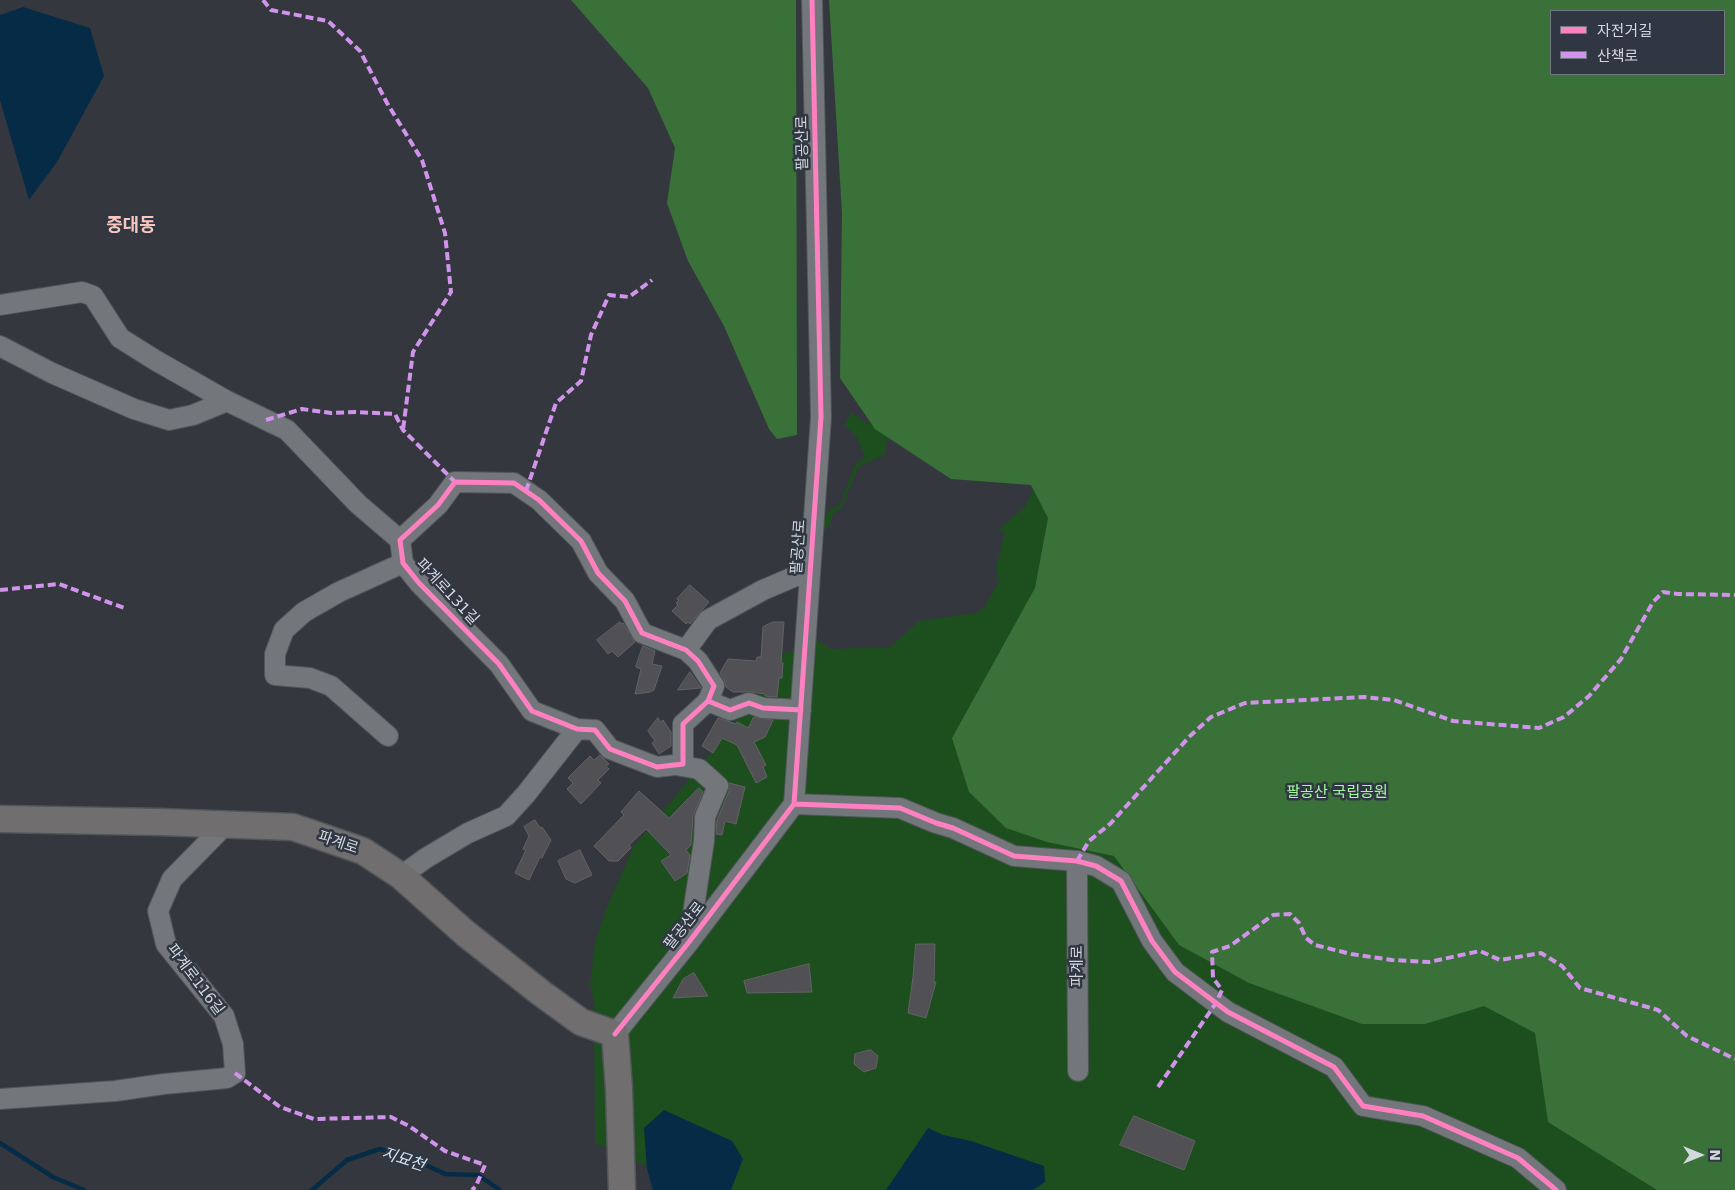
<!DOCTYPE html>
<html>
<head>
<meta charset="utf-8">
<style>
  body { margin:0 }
  #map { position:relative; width:1735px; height:1190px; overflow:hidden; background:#34383e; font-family:"DejaVu Sans","Noto Sans KR",sans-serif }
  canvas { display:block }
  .legend { position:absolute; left:1550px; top:10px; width:175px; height:65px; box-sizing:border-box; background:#303742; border:1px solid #717781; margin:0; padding:6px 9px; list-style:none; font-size:15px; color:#d3d8df }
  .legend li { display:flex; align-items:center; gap:10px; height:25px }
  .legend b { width:25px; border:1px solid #717781 }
  .north { position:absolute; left:1675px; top:1130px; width:50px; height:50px; -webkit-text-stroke:4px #303742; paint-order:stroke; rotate:90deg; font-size:14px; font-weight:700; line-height:20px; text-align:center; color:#d3d8df }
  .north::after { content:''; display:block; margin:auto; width:18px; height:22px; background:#d3d8df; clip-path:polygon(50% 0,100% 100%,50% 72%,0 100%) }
</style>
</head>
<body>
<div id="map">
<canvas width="1735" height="1190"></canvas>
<ul class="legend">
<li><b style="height:6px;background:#ff80c0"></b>자전거길</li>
<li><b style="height:6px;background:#d193ec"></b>산책로</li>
</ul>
<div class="north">N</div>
</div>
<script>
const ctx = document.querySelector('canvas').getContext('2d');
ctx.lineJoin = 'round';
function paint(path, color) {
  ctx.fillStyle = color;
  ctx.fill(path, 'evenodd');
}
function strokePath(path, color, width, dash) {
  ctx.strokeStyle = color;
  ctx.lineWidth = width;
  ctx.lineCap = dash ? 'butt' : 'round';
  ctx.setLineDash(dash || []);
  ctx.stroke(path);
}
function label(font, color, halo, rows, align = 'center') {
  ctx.font = font + ' "DejaVu Sans","Noto Sans KR",sans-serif';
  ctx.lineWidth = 5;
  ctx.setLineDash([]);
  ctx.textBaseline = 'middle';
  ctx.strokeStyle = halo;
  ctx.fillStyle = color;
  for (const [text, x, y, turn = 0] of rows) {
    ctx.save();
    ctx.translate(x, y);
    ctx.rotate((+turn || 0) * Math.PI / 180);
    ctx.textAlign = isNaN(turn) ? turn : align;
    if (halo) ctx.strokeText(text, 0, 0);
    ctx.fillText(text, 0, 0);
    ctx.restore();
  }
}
const green = new Path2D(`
  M1735,0V1190H692L664,1173L595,1143L594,1000L590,985L595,943L607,907L633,848L730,729C745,707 756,685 766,661L787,652L800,651L815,639L831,649L890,647L919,621L976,613L984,608L999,581L996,568L1005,533L999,529L1025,507L1036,483L889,424L885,454L858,467L842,507L833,514L829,526L824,530L818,546L822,527L828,511L840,505L855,465L860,460L865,458L857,437L845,425L851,413L868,424H885L840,31ZM1551,11H1724V74H1551Z`);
const forest = new Path2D(`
  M571,0H796L797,435L777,439L769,429L724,326L688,261L667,203L675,148L648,88Z
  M829,0H1735V1190H1657L1548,1122L1535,1033L1484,1006L1425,1024H1362L1249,983L1179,945L1114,856L1047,842L1006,828L969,792L952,738L1035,588L1048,518L1031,485L951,479L875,429L840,378L842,213ZM1551,11H1724V74H1551Z`);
const water = new Path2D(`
  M23,7L90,28L104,76L57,162L29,200L0,100V15Z
  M664,1110L732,1141L743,1159L731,1190H653L647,1169L644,1128Z
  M928,1128L943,1135L971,1141L1044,1166L1045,1182L1033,1190H886Z`);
const stream = new Path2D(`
  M0,1143L53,1177L84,1190
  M312,1190L347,1160L380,1149L409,1157L445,1174L478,1175L500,1190`);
const building = new Path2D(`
  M690,585L709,602L690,624L688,622L686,624L672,611L678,605L676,603L679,600L677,599Z
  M620,622L621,624L623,623L635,642L618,657L612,651L608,654L597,640Z
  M773,622H784L781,663H783L782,678H779L777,697L765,696V694L752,692H733L726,687L724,680L720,673L728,659L756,661L757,657H761L763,627Z
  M643,646L655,651L652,664L662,666L654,690L650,692L635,694L641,669L636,667Z
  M690,672L701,688L678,690Z
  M754,717L773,720L765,737L754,742L766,765L763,767L767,777L756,783L737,745L722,738L713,753L702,746L718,718L736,724L737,722L748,728Z
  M658,718L661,722L663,720L671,732V746L659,754L652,743L655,741L648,731Z
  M600,755L609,764L606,766L609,769L598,780L601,783L581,804L567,789L573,783L568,778L590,756L594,760Z
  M729,783L745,787L736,824L725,821L722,835L716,834L717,820L729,791Z
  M699,788L703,792L693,816L691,845L686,850L690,855L687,873L675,881L661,861L671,855L646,829L629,845L631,848L618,861H609L594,846L624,815L621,812L639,791L669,818Z
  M535,820L540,828L542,827L551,840L542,858L540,857L529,880L515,873L526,850L523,849L529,836L524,827Z
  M580,850L592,875L575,883L566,879L558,861Z
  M916,944H935L934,982H936L926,1018L908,1013L913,977Z
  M809,964L812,992L747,993L744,981Z
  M694,973L708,996L673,998L683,979Z
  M871,1050L878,1056L876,1068L864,1072L854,1064L855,1054Z
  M1134,1116L1195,1141L1184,1170L1120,1145Z`);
const minor = new Path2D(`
  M0,305L82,292L93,296L120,338L155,360L227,401
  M0,346L52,373L134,409L169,420L193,415L227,401L287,430L358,504L400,540
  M686,650L708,620L763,590L810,570
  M708,701L714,686L698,661L686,650L642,633L625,601L598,573L581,541L539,500L514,483L455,482L438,505L400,540L403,563L419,583L499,664L532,711L577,729L595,730L610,749L657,767L683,764V724L708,701L730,710L749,703L763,708L801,710
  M388,736L331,686L310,678L275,675V654L284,630L304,612L339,592L403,563
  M676,765L699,769L718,786L705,817L704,841L689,940
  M794,804L900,808L936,823L953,828L1014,856L1077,861L1096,866L1121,881L1152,941L1175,972L1228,1012L1334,1067L1363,1106L1423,1116L1518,1158L1556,1190
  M1077,861L1078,1071
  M401,876L426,858L468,833L506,816L526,794L577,729
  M615,1034L689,942L794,804L821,417L812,0
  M0,1099L115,1091L164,1084L217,1079L227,1078L235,1073L233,1044L224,1016L166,944L158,911L172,879L226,824`);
const major = new Path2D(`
  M0,819L160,822L293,827L363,851L401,876L465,933L541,993L581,1022L615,1034L619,1089L622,1190`);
const quiet = new Path2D(`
  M263,0L271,10L328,21L360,51L387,103L422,160L445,233L451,292L413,352L403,430
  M266,420L302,409L331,413L355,412L395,414L403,430L455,482
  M526,491L556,403L581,381L591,335L609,295L629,297L652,280
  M0,590L59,584L127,609
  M1077,861L1089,841L1110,824L1190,736L1211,717L1245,703L1364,697L1394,700L1453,721L1539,728L1564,717L1589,696L1621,659L1653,602L1663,592L1678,594L1735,595
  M235,1073L280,1107L314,1119L391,1117L409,1126L445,1151L485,1165L476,1186L472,1190
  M1158,1087L1216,1003L1222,990L1213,978L1212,952L1230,946L1273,915L1290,914L1299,923L1306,938L1315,945L1351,954L1392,960L1429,962L1480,951L1500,960L1541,953L1562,966L1580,988L1658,1010L1687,1036L1735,1059`);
const cycleway = new Path2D(`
  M708,701L714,686L698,661L686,650L642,633L625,601L598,573L581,541L539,500L514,483L455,482L438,505L400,540L403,563L419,583L499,664L532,711L577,729L595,730L610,749L657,767L683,764V724L708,701L730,710L749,703L763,708L801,710
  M794,804L900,808L936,823L953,828L1014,856L1077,861L1096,866L1121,881L1152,941L1175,972L1228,1012L1334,1067L1363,1106L1423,1116L1518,1158L1556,1190
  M615,1034L689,942L794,804L821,417L812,0`);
const streetNames = [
  ["팔공산로",803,143,-91],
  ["팔공산로",799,547,-86],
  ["파계로131길",447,592,47],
  ["파계로",338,843,19],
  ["팔공산로",685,926,-52],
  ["파계로",1078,966,-90],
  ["파계로116길",195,980,53]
];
const parkNames = [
  ["팔공산 국립공원",1337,793]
];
const waterNames = [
  ["지묘천",403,1160,18]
];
const quarterNames = [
  ["중대동",131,226]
];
paint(green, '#1d4e1d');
paint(forest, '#397139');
paint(water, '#052b47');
strokePath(stream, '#052b47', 4.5);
paint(building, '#515055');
strokePath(building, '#626266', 1);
strokePath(minor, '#505559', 22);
strokePath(major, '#505559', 29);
strokePath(minor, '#73767a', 20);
strokePath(major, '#706e6f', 26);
strokePath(quiet, '#d193ec', 4, [8, 4]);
strokePath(cycleway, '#ff80c0', 5);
label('15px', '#d3d8df', '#303742', streetNames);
label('15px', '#a3fa9e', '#303742', parkNames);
label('italic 16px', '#d2e4f4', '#303742', waterNames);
label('bold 18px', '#f9c6bd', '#303742', quarterNames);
</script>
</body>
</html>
